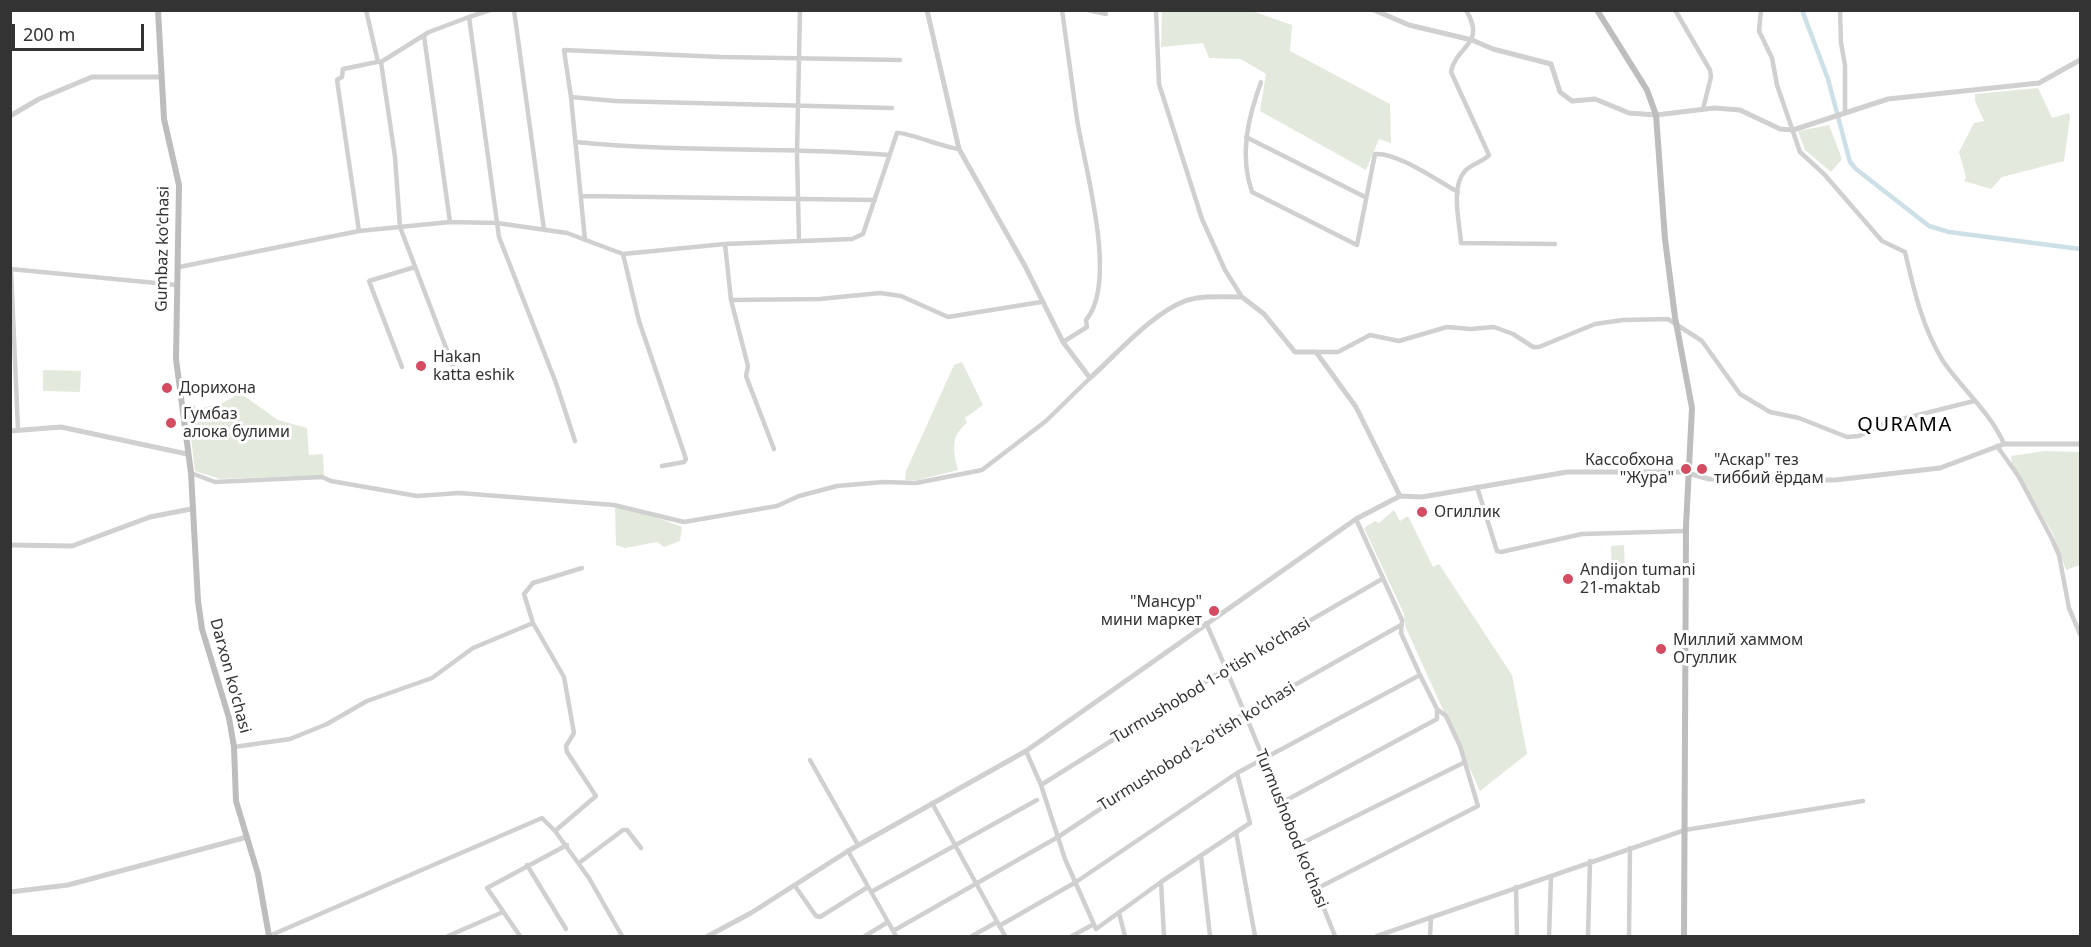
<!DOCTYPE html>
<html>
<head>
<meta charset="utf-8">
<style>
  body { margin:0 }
  #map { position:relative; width:2091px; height:947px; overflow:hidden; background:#fff; font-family:"Noto Sans",sans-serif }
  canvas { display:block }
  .frame { position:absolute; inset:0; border:12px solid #333; pointer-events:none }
  .scale { position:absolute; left:12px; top:24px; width:132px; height:27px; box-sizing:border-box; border:3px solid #333; border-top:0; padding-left:8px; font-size:18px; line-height:21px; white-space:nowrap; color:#333; -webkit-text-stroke:4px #fff; paint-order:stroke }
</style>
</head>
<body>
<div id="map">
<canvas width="2091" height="947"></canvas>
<div class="frame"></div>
<div class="scale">200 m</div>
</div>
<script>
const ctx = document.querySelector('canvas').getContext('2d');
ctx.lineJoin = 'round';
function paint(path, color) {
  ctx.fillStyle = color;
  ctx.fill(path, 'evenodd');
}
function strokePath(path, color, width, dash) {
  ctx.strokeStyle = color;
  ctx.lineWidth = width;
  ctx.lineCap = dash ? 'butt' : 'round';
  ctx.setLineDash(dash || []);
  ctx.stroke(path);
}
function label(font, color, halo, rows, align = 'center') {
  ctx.font = font + ' "Noto Sans",sans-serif';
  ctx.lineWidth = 6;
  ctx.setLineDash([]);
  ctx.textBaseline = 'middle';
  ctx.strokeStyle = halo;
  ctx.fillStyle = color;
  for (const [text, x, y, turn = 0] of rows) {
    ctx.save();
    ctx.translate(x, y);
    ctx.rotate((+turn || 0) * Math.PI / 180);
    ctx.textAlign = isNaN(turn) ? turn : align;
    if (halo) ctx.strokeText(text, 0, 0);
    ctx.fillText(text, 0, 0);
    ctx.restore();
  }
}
const green = new Path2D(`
  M1162,11H1252L1292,25L1290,51L1390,104L1391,143L1379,139L1366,170L1260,111L1266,74L1241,59L1209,58L1203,43L1161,47Z
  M2038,88L2052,118L2069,113L2070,117L2064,161L2002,177L1991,189L1964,181L1966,177L1959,152L1974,123L1984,121L1975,101V94Z
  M1829,125L1842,159L1831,172L1805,150L1798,131Z
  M962,362L983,405L965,418L967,423C950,436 953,451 958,470L918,480H905L906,471L954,365Z
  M43,370L81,371L80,392L43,391Z
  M240,393L278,420L307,428L309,455L323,454L324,475L220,479L195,471L187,406L195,405L196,409L221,404Z
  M2045,451L2080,452V565L2066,570L2053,534L2012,464L2011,456Z
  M615,507L656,517L682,527L680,541L664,547L657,542L625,548L616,545Z
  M1394,510L1400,521L1408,516L1433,567L1439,564L1512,675L1527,754L1480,791L1405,626L1404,614L1364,528L1375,521L1379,523Z
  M1624,545L1625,573L1612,574L1611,546Z`);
const canal = new Path2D(`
  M1802,10L1828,79L1850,162L1856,169L1929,226L1949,232L2080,249`);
const minor = new Path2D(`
  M366,10L378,62
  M514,10L544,230
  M1062,10C1067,47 1072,83 1077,119C1084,165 1119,282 1086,320L1087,327L1063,342
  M1088,10L1106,14
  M1156,10L1159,84L1202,219L1225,270L1242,297
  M1466,10C1487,45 1456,45 1451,72L1489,155C1483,162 1471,164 1465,171C1450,187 1460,224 1461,243L1555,244
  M1675,10L1710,70L1711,77L1703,109
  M1761,10L1759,31L1772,58L1777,85L1800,152L1824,174L1882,241L1905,252C1914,290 1922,327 1943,361C1962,389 1991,413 2004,444
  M1840,10L1841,43L1845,65V113
  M469,17L490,10
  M424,36L450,222
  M1261,82C1248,118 1239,155 1252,192L1256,194L1357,245L1375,154C1397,152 1438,181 1458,192
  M571,97L615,101L892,108
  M1246,137L1365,197
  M576,142C680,153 785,146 889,155
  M581,196L875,200
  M359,231L337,80L342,77L343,69L377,62
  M585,240L571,97L564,50L721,57L900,60
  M799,241L797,154L800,10
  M725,244L731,300L820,299L880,293L901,296L948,317L1041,302
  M623,254L639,321L686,459L684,462L662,466
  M179,267L359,231L450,222L497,223L567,233L623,254L725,244L852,239L863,234L897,133C903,131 946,148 959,149
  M10,269L177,285
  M11,269L18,430
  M731,300L748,366L746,376L774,449
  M1316,352H1338L1370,335L1399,341L1447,327L1471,329L1494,327L1513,334L1533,347H1539L1595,324L1623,320L1668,319L1702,341L1740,394L1770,412L1799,418L1847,437L1859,436L1882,424L1974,401
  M453,366L400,227L395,157L381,62L429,32L469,17L499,237L556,383L575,441
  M402,367L369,281L415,267
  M1997,446L2019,477L2052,539L2059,555L2069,608L2080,634
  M191,473L215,482L322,477L331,481L417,496L459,493L614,505L684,522L777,506L799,496L837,486L883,482L916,483L982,470L1046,421L1090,378
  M1477,487L1497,551L1501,552L1582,534L1686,531
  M533,623L564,677L574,733L566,746L567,752L596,796L555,831L589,878L622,936
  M1206,623C1252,726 1293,832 1335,936
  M234,747L290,739L327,724L367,701L432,678L473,648L533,623L524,594L533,583L582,568
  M1026,751L1041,785L1065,859L1096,929L1161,882L1250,823L1237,773
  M810,760L858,845
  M1041,785L1226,669L1382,579
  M932,803L1005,936
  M1281,803L1437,719V709
  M1236,832L1255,936
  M1298,845L1463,763
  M848,851L896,936
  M1201,856L1210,936
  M579,863L623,830H627L641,848
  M527,865L566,929
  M1161,882L1164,936
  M795,886L816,916L820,917L868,887
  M1516,887L1517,936
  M1316,889L1478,806L1460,746L1446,716L1437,709L1420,675L1401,633L1402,620L1356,519
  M871,892L1037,800
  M1119,913L1125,936
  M999,926L1076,882L1237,773L1420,675
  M893,931L1058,837L1245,713L1401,625
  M269,936L542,818L555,831
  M448,936L503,912
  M520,936L487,888L567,845
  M865,936L888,922
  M972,936L997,922
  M1072,936L1094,924
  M1377,936L1685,830L1863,801
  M1430,936L1431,917
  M1549,936L1551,876
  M1588,936L1590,861
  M1629,936L1630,848`);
const tertiary = new Path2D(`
  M927,10L959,149L1025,266L1063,342L1090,378C1117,354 1151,314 1185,301C1201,295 1224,297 1242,297L1264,314L1295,352H1316L1356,407L1400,496
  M1374,10L1409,25L1472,40L1493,49L1551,64L1560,92L1572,101L1595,99L1629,113L1656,115L1714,108L1740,110L1780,129L1793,130L1888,99L2039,83L2080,60
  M10,116L39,99L92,77H161
  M10,431L61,427L187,454
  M10,545L72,546L150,517L191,509
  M10,892L68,885L247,837
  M708,936L751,913L848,851L1026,751L1356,519L1400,496L1422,497L1567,472H1684L1709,479L1835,480L1940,468L2004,444H2080`);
const secondary = new Path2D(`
  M158,10L164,119L179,185L176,359L191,473L198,601L202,629L229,718L234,747L236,801L258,874L269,936
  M1597,10L1647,90L1656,115L1665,239L1675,317L1692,408L1686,526L1684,936`);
const markers = [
  [421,366,6,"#d34c62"],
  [167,388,6,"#d34c62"],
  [171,423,6,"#d34c62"],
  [1686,469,6,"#d34c62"],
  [1702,469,6,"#d34c62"],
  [1422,512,6,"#d34c62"],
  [1568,579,6,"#d34c62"],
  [1214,611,6,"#d34c62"],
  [1661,649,6,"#d34c62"]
];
const streetNames = [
  ["Gumbaz ko'chasi",163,249,-89],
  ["Darxon ko'chasi",230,676,75],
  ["Turmushobod 1-o'tish ko'chasi",1211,681,-31],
  ["Turmushobod 2-o'tish ko'chasi",1197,747,-32],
  ["Turmushobod ko'chasi",1291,829,68]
];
const poiNames = [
  ["Hakan",433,357],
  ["katta eshik",433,375],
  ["Дорихона",179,388],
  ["Гумбаз",183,414],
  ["алока булими",183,432],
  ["Кассобхона",1674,460,"right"],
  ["\"Жура\"",1674,478,"right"],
  ["\"Аскар\" тез",1714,460],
  ["тиббий ёрдам",1714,478],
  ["Огиллик",1434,512],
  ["Andijon tumani",1580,570],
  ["21-maktab",1580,588],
  ["\"Мансур\"",1202,602,"right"],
  ["мини маркет",1202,620,"right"],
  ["Миллий хаммом",1673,640],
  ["Огуллик",1673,658]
];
const quarterNames = [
  ["QURAMA",1905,425]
];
paint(green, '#e4e9dd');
strokePath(canal, '#cddfe7', 4.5);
strokePath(minor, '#d0d0d0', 4.5);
strokePath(tertiary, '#d0d0d0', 5);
strokePath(secondary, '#bdbdbd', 6);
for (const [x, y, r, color] of markers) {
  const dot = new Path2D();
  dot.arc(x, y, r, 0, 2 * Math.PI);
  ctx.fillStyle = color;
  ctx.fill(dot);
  strokePath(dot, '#fff', 2);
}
label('16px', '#333', '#fff', streetNames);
label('16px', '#333', '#fff', poiNames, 'left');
ctx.letterSpacing = '1.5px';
label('20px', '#000', '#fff', quarterNames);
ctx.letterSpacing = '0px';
</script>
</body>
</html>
